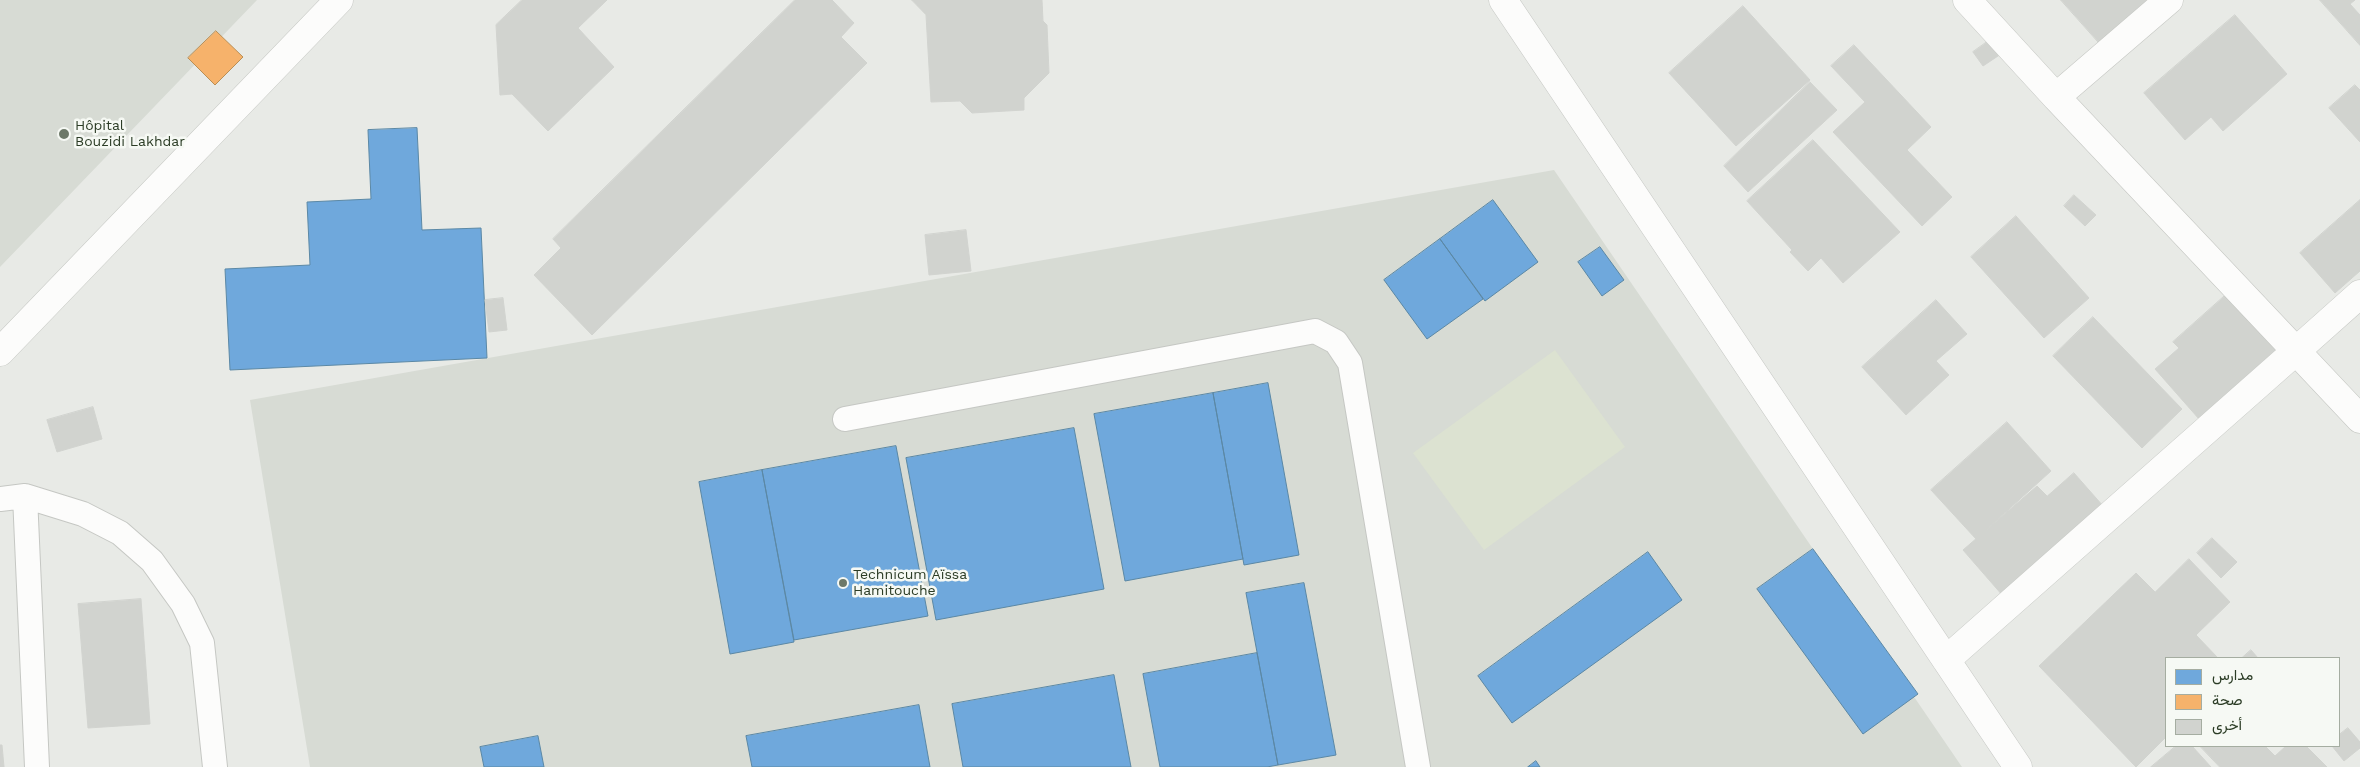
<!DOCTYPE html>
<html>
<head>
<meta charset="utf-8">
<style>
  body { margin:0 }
  #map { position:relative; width:2360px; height:767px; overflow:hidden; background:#e8eae6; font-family:"Work Sans",Vazirmatn,sans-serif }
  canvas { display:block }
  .legend { position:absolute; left:2165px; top:657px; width:175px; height:90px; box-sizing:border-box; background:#f6f9f4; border:1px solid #a5ada1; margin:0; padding:6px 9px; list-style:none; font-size:15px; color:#2b3c25 }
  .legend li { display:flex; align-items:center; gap:10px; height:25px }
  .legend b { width:25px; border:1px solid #a5ada1 }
</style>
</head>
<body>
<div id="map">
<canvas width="2360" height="767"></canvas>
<ul class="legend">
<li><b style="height:14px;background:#6fa8dc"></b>مدارس</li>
<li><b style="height:14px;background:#f6b26b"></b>صحة</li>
<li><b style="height:14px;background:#d1d3cf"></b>أخرى</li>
</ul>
</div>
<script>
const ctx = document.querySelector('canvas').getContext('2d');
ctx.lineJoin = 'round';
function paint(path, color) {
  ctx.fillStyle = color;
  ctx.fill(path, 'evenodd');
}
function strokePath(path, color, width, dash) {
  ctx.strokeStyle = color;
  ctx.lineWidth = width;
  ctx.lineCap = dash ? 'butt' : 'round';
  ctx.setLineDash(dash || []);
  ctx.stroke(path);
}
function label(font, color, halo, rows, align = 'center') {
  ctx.font = font + ' "Work Sans",sans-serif';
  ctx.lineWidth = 5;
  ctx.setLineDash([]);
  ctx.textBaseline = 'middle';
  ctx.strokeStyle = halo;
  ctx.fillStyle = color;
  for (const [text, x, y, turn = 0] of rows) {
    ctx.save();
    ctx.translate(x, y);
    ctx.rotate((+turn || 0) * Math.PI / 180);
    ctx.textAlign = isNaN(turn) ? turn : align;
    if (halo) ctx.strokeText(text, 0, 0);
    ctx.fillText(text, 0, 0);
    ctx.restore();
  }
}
const built = new Path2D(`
  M0,0H257L0,267Z
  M1554,170L1962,767H310L250,400Z`);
const green = new Path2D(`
  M1555,350L1625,447L1484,550L1413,453Z`);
const schools = new Path2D(`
  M417,128L422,230L481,228L487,358L230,370L225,269L310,265L307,202L371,199L368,130Z
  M1493,200L1538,262L1485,301L1440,239Z
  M1440,239L1483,299L1427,339L1384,280Z
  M1600,247L1624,280L1602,296L1578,262Z
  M1268,383L1299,555L1244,565L1213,393Z
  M1213,393L1243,559L1125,581L1094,414Z
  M1074,428L1104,589L936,620L906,458Z
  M896,446L928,616L794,640L762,470Z
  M762,470L794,642L730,654L699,482Z
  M1813,549L1918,694L1863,734L1757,589Z
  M1648,552L1682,600L1512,723L1478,676Z
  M1304,583L1336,755L1278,765L1246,593Z
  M1257,653L1278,765L1267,767H1160L1143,674Z
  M1114,675L1131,767H963L952,704Z
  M919,705L930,767H752L746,736Z
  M538,736L544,767H484L480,747Z
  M1536,761L1540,767H1528Z`);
const health = new Path2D(`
  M216,31L243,57L215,85L188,58Z`);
const building = new Path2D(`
  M522,0H607L578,28L614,67L548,131L512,94L500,95L496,25Z
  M795,0H832L854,23L841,37L867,63L592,335L534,275L561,248L553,239Z
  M912,0H1042L1043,21L1047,25L1049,73L1024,98V110L972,113L960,101L931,102L926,15Z
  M2061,0H2171L2110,55Z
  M2320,0H2355L2350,4L2360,15V45Z
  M1743,6L1810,80L1736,146L1669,73Z
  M2235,15L2287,74L2223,131L2211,117L2185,140L2144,93Z
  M1994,37L2004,52L1983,66L1973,52Z
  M1854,45L1931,127L1907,150L1952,197L1922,226L1833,132L1865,102L1831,66Z
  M1810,82L1837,110L1748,192L1724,166Z
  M2355,85L2360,90V142L2329,108Z
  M1813,140L1900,232L1843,283L1821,258L1808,271L1790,252L1792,250L1747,201Z
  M2074,195L2096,215L2085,226L2064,206Z
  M2360,200V271L2335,293L2300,253Z
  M2016,216L2089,298L2044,338L1971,257Z
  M966,230L971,271L929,275L925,235Z
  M2237,285L2287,340L2199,419L2155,369L2179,348L2173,342Z
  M503,298L507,330L489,332L485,300Z
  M1936,300L1967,334L1936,361L1949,375L1906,415L1862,367Z
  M2093,317L2182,409L2142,448L2053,356Z
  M93,407L102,439L57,452L47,420Z
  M2007,422L2051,471L1976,539L1931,490Z
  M2074,473L2111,515L2010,604L1963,550L2037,486L2047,496Z
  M2212,538L2237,562L2221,578L2197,553Z
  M2189,559L2230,602L2196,635L2218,658H2166V737L2136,767L2039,666L2136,573L2155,592Z
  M141,599L150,724L88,728L78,604Z
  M2251,650L2258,658H2242Z
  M2348,728L2360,742V748L2344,761L2332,746H2339V735Z
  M0,745H2L4,767H0Z
  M2176,746H2192L2211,767H2151Z
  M2200,746H2265L2275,756L2286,746H2306L2327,767H2220Z`);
const service = new Path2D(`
  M845,419L1315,331L1336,342L1350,363L1418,767
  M25,496L37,767
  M0,499L25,496L83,514L120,533L152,561L183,604L202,643L215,767`);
const minor = new Path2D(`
  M1503,0L2018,767
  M1967,0L2056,97
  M2360,294L2296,351L2360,419
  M1946,660L2296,351L2056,97L2169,0`);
const tertiary = new Path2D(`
  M0,352L339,0`);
const markers = [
  [64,134,6,"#6d7969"],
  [843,583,5,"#6d7969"]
];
const poiNames = [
  ["Hôpital",75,126],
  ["Bouzidi Lakhdar",75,142],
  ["Technicum Aïssa",853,575],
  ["Hamitouche",853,591]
];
paint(built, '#d7dbd4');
paint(green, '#dce2d1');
paint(schools, '#6fa8dc');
strokePath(schools, '#5b88a5', 1);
paint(health, '#f6b26b');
strokePath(health, '#b98f56', 1);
paint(building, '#d1d3cf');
strokePath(building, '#d1d3cf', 1);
strokePath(service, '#c5c7c3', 26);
strokePath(minor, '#c5c7c3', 29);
strokePath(tertiary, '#c5c7c3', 29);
strokePath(service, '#fcfcfb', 24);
strokePath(minor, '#fcfcfb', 28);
strokePath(tertiary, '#fcfcfb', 28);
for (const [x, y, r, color] of markers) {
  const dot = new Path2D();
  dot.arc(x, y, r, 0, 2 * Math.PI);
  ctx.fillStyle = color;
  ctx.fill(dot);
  strokePath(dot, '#f6f9f4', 2);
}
label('14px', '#2b3c25', '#f6f9f4', poiNames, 'left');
</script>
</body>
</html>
